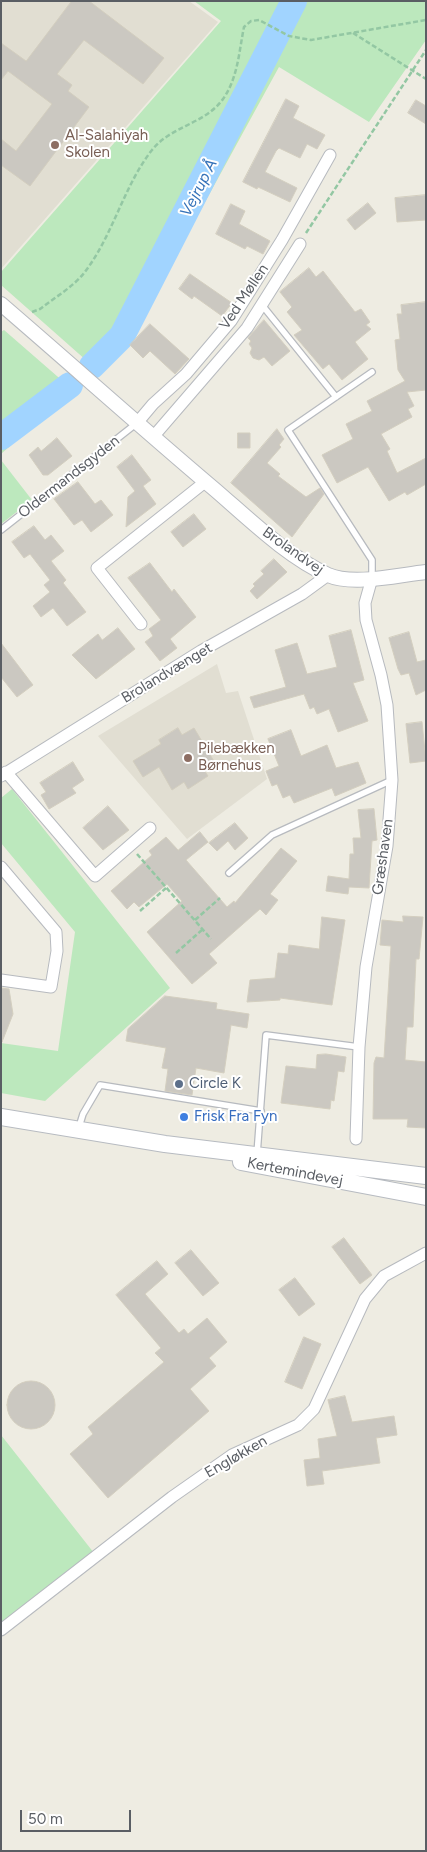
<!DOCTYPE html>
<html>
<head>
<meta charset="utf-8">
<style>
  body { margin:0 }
  #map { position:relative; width:427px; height:1852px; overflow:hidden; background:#eeece2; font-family:Figtree,sans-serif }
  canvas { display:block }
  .frame { position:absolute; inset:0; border:2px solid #5a5e64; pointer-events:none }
  .scale { position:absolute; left:20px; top:1810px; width:111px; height:22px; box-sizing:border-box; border:2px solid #5a5e64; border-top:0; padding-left:6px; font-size:15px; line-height:18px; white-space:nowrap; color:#5a5e64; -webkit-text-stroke:4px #fff; paint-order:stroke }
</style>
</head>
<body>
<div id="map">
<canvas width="427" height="1852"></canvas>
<div class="frame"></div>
<div class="scale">50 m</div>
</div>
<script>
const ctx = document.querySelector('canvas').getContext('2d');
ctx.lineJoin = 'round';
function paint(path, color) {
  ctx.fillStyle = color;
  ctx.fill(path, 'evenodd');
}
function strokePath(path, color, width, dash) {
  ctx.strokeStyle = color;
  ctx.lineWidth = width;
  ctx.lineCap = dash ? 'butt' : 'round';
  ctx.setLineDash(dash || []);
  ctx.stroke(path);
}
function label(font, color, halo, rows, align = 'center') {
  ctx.font = font + ' Figtree,sans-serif';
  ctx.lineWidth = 4;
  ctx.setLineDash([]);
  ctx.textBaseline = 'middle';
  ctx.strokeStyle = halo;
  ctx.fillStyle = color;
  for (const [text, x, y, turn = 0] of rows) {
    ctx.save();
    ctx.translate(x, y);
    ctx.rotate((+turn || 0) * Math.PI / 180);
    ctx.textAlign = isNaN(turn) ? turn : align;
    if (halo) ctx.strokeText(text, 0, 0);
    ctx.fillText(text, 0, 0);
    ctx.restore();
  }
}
const education = new Path2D(`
  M1,1H189L218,22L1,269Z
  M217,664L226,693L238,691L267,779L187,839L98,736Z`);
const green = new Path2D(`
  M194,1H426V40L369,122L279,67L147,308L105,361L96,369L1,285V272L221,21Z
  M4,330L73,390L1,454V332Z
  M1,460L32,500L1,524Z
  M12,789L170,988L45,1101L1,1093V1043L58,1051L75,932L1,843V798Z
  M1,1435L94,1553L1,1625Z`);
const river = new Path2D(`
  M92,366L122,336L294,1
  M1,437L70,385`);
const building = new Path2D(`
  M72,1H89L164,58L143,84L84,40L57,74L72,85L68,91L89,107L30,186L1,165V139L16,151L52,104L8,71L1,80V43L26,61Z
  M286,99L299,106L293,118L325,135L317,149L307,144L300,158L279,148L276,151L265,172L297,188L290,202L258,187L257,189L243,182Z
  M416,100L426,106V124L408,113Z
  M426,195V220L397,222L395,198Z
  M368,203L376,213L355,230L347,220Z
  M231,204L245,211L239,224L270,241L263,254L247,246L245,249L216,234Z
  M309,268L316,277L323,271L355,312L361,309L370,322L366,325L371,329L355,342L368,359L342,380L329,364L323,369L294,335L302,330L287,312L292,307L280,292Z
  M190,274L232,303L222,316L194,296L192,299L179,289Z
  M426,302V390L407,392L414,406L408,409L412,417L381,434L390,449L387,451L397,473L426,458V484L407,495L405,492L389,501L368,467L337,483L322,455L353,439L346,424L372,411L367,401L405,381L398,370L395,340L400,339L397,314H402L401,305Z
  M264,320L290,351L272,366L264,357L259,360L253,358L250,353L252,348L249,344L251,341L248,338Z
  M150,324L189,359L175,374L150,351L143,358L130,345Z
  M277,429L284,439L279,445L281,447L267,463L280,474L278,476L306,497L320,488L324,494L292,537L231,483Z
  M238,433H250V448H238Z
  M57,438L72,456L48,475H43L29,455L38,447L41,451Z
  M132,455L151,480L143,486L156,504L126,527L128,497L135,491L117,467Z
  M78,482L95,504L101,500L113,515L91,532L82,520L74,525L54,499Z
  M194,514L206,529L183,547L171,532Z
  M34,526L45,540L51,535L64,551L51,561L66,580L63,583L86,612L67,626L53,608L41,617L33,606L50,592L44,585L50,580L30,554L24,558L12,542Z
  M274,559L287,572L257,599L250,591L255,586L253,584L264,574L261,571Z
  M150,563L172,592L174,589L196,617L170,639L177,648L160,661L145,642L153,636L149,629L161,620L128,578Z
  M118,628L135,649L96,679L72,655L98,634L102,640Z
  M351,630L364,680L353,683L368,721L338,732L329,709L317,714L314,707L310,709L304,694L254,708L250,697L286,687L275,650L297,643L307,674L337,667L329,636Z
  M409,632L417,662L426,660V690L416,695L409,673L401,675L398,669L389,638Z
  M1,643L33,685L17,697L1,677Z
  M422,722L426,761L410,763L406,724Z
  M178,728L182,735L194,728L215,763L204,770L208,776L188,789L184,782L172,790L159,767L143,777L133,761L161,744L159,740Z
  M291,730L301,756L327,745L336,768L358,762L366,783L335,796L332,788L294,803L290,795L283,798L277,784L272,786L266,771L279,766L268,739Z
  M73,762L84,780L72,788L76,793L49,809L41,795L46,792L40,783Z
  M108,806L129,830L103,850L83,828Z
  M374,809L377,840L372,841L369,888L349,887L348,894L326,891L328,876L349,879L350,854H354L353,838H361L358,810Z
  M235,823L248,838L235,850L228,841L217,851L209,843Z
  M200,832L208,842L186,860L227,907L234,901L235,903L281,848L297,861L270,894L278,900L266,915L260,909L209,954L217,963L192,984L147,932L182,901L167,884L139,907L134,902L127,909L111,891L152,855L149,851L166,837L178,850Z
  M403,916L423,917L419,959H416L413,1027H407L405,1060L426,1062V1128L407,1127L408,1119H373L374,1063L376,1057L384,1058L391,946L380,945L382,920L403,922Z
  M322,917L345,920L332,1005L280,998V1000L247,1002L250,980L275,978L278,953L288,954L289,945L319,949Z
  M1,988L9,989L13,1014L2,1042Z
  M165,996L217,1003L216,1009L249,1014L247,1028L231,1025L224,1073L196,1068L192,1095L165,1091L168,1069L162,1068L166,1048L126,1041L128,1029Z
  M326,1054L346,1057L344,1072L338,1071L334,1101L331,1100L330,1109L281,1103L286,1066L316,1069L317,1055Z
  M344,1238L372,1275L360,1284L332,1247Z
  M191,1250L219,1283L203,1296L175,1263Z
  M157,1261L168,1274L145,1294L179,1333L184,1329L188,1334L207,1318L227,1342L209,1358L216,1366L190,1389L209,1411L108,1498L70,1454L93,1434L88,1427L164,1362L155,1353L161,1348L116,1295Z
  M295,1278L315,1304L299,1316L279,1290Z
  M304,1337L321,1344L302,1389L285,1382Z
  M7 1405a24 24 0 1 1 48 0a24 24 0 1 1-48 0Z
  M345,1396L352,1422L394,1416L397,1435L376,1438L380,1463L322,1471L324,1484L307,1486L304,1460L320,1458L318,1439L337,1436L328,1400Z`);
const path = new Path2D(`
  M353,33L426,79
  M306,233L426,50
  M32,312L40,309C54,298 73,287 84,273C113,236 123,187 152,150C171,126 205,124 223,99C238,78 239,51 244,27L251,21L259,20L289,36L311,40L426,20
  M137,854L211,939
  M140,911L166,888
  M195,920L220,898
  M176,953L203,929`);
const service = new Path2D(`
  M262,305L336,397
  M1,530L137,423
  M372,578V560L288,430L372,372
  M229,873L272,835L392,780
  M79,1127L83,1114L100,1085L261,1111
  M257,1154L266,1035L359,1047`);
const minor = new Path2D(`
  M137,423L153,404L186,374L231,321L282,240L330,155
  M153,437L247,328L300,244
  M141,624L97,568L205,482
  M6,772L95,876L150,828
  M1,776L201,651L302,594L328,575
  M1,867L56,932L57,951L51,987L1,980
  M356,1139L359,1047L366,967L387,846L392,780L387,705L381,675L366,620L365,603L372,578
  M1,1630L172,1497L232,1455L298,1425L314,1409L365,1299L384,1276L426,1253`);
const tertiary = new Path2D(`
  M1,304C72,365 142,428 213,488C247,517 287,557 328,575C353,586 398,575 426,572`);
const secondary = new Path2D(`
  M1,1117L165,1144L426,1176
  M241,1162L426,1197`);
const markers = [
  [55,145,5,"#8d6e63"],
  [188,758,5,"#8d6e63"],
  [179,1084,5,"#5c6f8a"],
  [184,1117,5,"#3f7fe0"]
];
const educationNames = [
  ["Al-Salahiyah",65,136],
  ["Skolen",65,153],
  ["Pilebækken",198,749],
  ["Børnehus",198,766]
];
const streetNames = [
  ["Ved Møllen",244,297,-56],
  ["Oldermandsgyden",69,477,-38],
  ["Brolandvej",293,551,35],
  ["Brolandvænget",167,673,-31],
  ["Græshaven",383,857,-82],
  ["Kertemindevej",295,1172,11],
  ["Engløkken",236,1457,-30]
];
const serviceNames = [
  ["Circle K",189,1084]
];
const shopNames = [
  ["Frisk Fra Fyn",194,1117]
];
const waterNames = [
  ["Vejrup Å",199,188,-63]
];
paint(education, '#e1ded2');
paint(green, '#bce8bd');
strokePath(river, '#a1d4ff', 26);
paint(building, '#cbc8c1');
strokePath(building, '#d3cebf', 1);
strokePath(service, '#b7babf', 8);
strokePath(minor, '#b7babf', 13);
strokePath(tertiary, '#b7babf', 16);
strokePath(secondary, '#b7bbc1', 18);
strokePath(path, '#93c7a3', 2.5, [5, 2.5]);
strokePath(service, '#fff', 5.5);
strokePath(minor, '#fff', 11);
strokePath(tertiary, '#fff', 14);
strokePath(secondary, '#fff', 16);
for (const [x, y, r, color] of markers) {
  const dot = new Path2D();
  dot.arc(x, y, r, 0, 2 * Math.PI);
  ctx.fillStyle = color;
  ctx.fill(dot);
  strokePath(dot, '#fff', 2);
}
label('15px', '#785e54', '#fff', educationNames, 'left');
label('15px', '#5a5e64', '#fff', streetNames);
label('15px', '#4e5e75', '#fff', serviceNames, 'left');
label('15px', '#366cbe', '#fff', shopNames, 'left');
label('italic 16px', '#3673b9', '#fff', waterNames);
</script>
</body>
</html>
